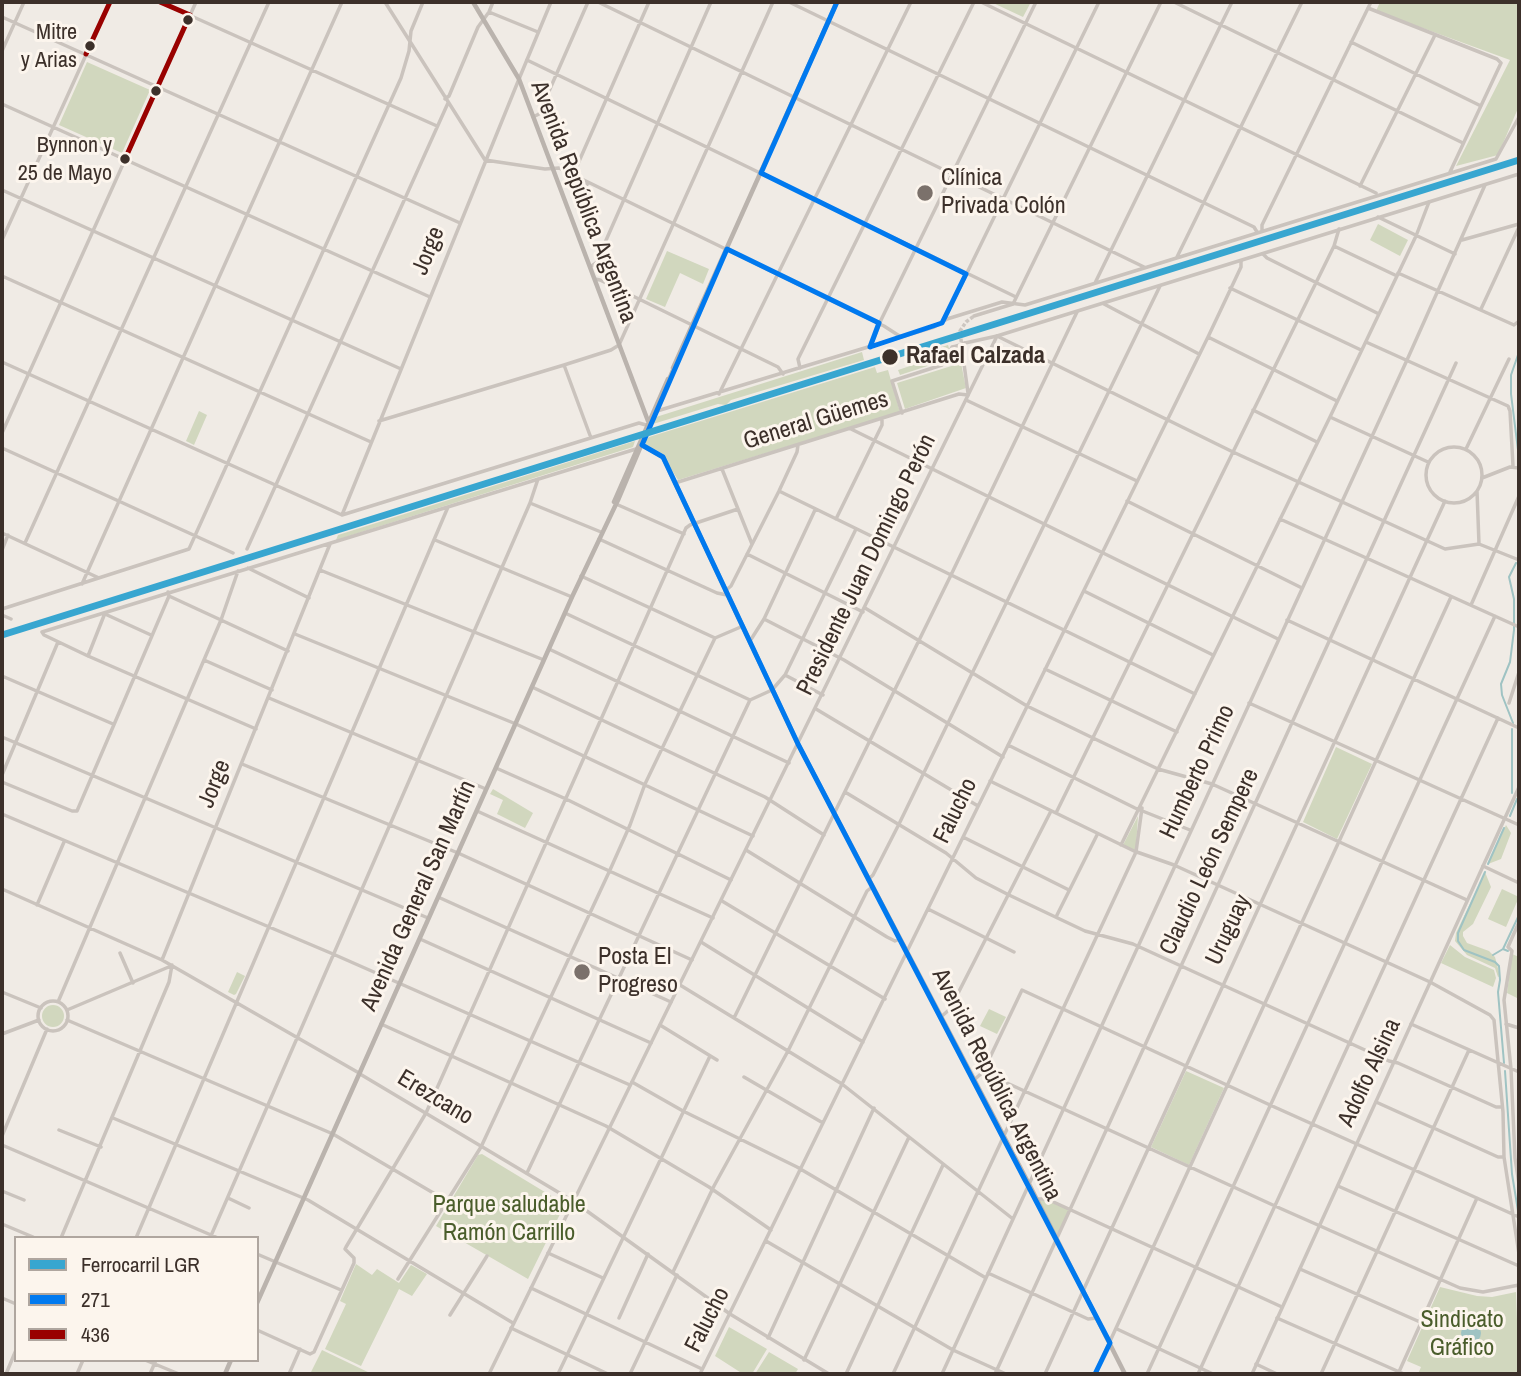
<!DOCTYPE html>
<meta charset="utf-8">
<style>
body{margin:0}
#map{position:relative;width:1521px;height:1376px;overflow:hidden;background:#f0ebe5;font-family:"Archivo Narrow",sans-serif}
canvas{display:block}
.frame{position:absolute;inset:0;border:4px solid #3c302a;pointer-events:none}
.legend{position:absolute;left:14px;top:1236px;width:245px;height:126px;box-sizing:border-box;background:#fcf5ed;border:2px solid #afa69f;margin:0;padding:9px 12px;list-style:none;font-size:21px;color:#3c302a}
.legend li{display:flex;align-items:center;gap:14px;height:35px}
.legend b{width:35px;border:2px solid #afa69f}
</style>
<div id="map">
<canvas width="1521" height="1376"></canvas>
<div class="frame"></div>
<ul class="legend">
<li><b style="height:9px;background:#38a6d0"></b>Ferrocarril LGR</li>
<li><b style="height:9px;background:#0079ef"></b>271</li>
<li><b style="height:9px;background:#990100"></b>436</li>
</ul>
</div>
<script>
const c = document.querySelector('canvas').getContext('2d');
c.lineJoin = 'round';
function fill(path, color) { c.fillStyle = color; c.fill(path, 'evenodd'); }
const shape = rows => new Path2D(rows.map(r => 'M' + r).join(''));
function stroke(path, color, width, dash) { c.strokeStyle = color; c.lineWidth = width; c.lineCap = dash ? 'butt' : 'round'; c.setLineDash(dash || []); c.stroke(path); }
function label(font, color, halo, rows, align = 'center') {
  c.font = font + ' "Archivo Narrow",sans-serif'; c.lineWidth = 6; c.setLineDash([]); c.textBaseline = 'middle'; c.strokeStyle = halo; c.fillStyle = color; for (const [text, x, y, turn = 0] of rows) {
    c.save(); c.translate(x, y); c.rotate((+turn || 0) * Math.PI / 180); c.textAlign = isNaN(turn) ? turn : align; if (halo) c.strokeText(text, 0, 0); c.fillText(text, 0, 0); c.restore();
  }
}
fill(shape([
 [991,2,1031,2,1023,17],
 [1380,2,1519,2,1519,106,1498,155,1456,166,1510,60,1376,11],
 [87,62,150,90,122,153,59,125],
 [1378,224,1408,240,1400,256,1370,240],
 [667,251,709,269,703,284,680,273,665,307,646,299],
 [948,345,952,358,900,375,898,370,925,361,923,353],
 [862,352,864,360,731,400,726,405,718,404,653,424,656,417],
 [961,363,966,388,905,409,897,383],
 [875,367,877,373,888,370,900,412,678,480,661,453,646,445,645,441,649,437],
 [199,411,207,415,194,445,186,441],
 [635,441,633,447,336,540,338,535],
 [1336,747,1372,764,1337,839,1303,822],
 [493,789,533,813,525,828,497,814,503,800,490,794],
 [1138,816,1136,848,1134,850,1123,845],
 [1506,825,1511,833,1501,859,1488,864],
 [1485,872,1491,887,1473,924,1463,932,1463,936,1467,943,1489,951,1495,957,1500,976,1498,977,1495,968,1467,955,1455,941,1456,933],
 [1502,889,1519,897,1506,927,1488,919],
 [1450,945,1465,957,1494,970,1496,978,1493,987,1441,963],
 [1512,954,1519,957,1519,999,1507,993],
 [237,972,245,976,236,994,234,995,228,992],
 '42 1016a11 11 0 1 1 22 0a11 11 0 1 1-22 0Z',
 [989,1009,1006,1017,997,1034,980,1026],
 [1186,1071,1224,1088,1189,1165,1151,1147],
 [482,1154,563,1203,564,1206,528,1279,436,1226,478,1155],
 [1041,1198,1070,1210,1056,1239,1036,1199],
 [356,1264,372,1275,377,1269,399,1283,411,1265,427,1274,412,1296,399,1289,361,1366,325,1349,346,1304,340,1301],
 [1440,1287,1477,1296,1492,1297,1516,1292,1519,1374,1418,1374,1421,1367,1407,1361],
 [729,1327,767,1349,752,1374,743,1374,715,1356],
 [322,1350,345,1361,372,1374,310,1374],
 [769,1352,798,1369,795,1374,755,1374]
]), '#d1d7be');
fill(shape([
 '1461 1333a10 10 0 1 1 20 0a10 10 0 1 1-20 0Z'
]), '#9fc3c3');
stroke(shape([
 [1518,137,1519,140],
 [1519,352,1511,375,1511,394,1519,458],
 [1513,723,1502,695,1501,684,1510,662,1514,630,1514,599,1509,577,1516,563],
 [1512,793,1512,729],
 [1510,816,1517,799],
 [1488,864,1504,828],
 [1485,872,1458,933,1458,941,1464,950,1495,962,1499,966,1500,980,1498,992,1504,1063],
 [1503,949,1519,915],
 [1493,955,1503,949,1508,951],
 [1505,1071,1512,1174,1519,1217]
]), '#9fc3c3', 2);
stroke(shape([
 [964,364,960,331,966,322,974,316]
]), '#ccc6c0', 3.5, [3.5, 2]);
stroke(shape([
 [160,2,437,126],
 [385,2,485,160],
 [598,2,1144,267],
 [789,2,1254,227,1257,232],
 [981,2,1376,193],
 [1174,2,1463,143],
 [1368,8,1497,59,1501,63,1450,172],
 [489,12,538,32],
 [2,17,460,223],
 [1351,42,1481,106],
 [2,51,24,2],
 [527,60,1016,297],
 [445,99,449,96,478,27,489,12,493,2],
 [2,104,430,297],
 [533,117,539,114,588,2],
 [485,160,545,169,559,168,884,326,901,337],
 [573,175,649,2],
 [1360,186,1435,35],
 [2,190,401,369],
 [577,208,588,182],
 [1378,217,1455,254],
 [1262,230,1262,225,1371,2],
 [2,240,110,2],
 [1462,240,1519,224],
 [1334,246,1397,276],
 [1263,254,1267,258,1379,314],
 [1177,257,1302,2],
 [590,267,596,263,711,2],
 [1398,273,1514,325,1519,321],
 [2,276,371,442],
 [595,279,600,280,778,367,783,374],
 [1095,283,1232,2],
 [1230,288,1361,350],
 [1104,304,1199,354],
 [1481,309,1519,227],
 [945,318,1099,2],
 [1208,337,1337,401],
 [1366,342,1508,406,1510,411,1513,466],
 [965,343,997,336,1233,452,1445,549,1479,544,1519,560],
 [870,347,881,320,1036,2],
 [2,362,342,515],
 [564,365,591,438],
 [800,368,798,359,974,2],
 [719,394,911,2],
 [966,400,1137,481],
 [1253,410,1317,442],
 [657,411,934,327,947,319,1002,302,1025,305,1496,159,1519,117],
 [902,413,892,381,942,365,952,347,957,346],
 [1330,417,1428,462],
 [379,421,564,365,611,350,619,345,773,2],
 [851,429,1278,639],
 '1426 475a28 28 0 1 1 56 0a28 28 0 1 1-56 0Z',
 [2,448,233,553],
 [1466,449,1509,359],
 [722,469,752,544],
 [1482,478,1510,467,1519,468],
 [675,483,959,394,968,395],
 [779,491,1195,694],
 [1477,491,1479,544],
 [1127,501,1302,588],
 [530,503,601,532],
 [616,504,684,534],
 [342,515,519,79],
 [342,515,639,423,646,425],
 [836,519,882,425,882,420],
 [1280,519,1519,627],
 [2,533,99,578],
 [599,539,717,593,727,595],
 [435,540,572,597],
 [25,543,269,2],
 [247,549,448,103],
 [2,550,8,535],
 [747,554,863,612],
 [248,568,309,598],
 [320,570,544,660],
 [581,576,715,638,743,626],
 [82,584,342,2],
 [725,591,731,586,779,491,797,452,798,445],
 [1084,591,1213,655],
 [169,596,288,651],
 [1471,605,1519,496],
 [865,608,1027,706,1093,738,1158,769,1212,784,1467,900],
 [2,609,189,549,401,78,409,51,411,31,423,2],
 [565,613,750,700],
 [105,614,151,635],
 [2,615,11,619],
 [764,619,844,660,1003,757],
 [1287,620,1519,728],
 [42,632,636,449],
 [42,632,44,635,88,656,256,729],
 [295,634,516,724,753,836],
 [750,641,764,619,815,510],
 [549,649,789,763],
 [88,656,105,613],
 [204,660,272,690],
 [1045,669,1177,732],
 [785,675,823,695],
 [2,676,113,724],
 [532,687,765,797,824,835],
 [269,698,486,789],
 [1249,703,1519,825],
 [1509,703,1519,672],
 [816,709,978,806],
 [2,737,428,918],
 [1008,745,1135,808,1190,830],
 [242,764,458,853,692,960],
 [496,768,566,799,731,880],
 [2,775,58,642],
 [990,781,1134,851,1174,865,1430,982,1490,1015,1494,1020,1503,1112,1504,1157,1519,1254],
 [2,782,72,811,77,811,169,596,168,592],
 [845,792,946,853,976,878,1009,895,1085,931,1133,944,1389,1061,1398,1063,1496,1107,1502,1107],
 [477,811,713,918],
 [1056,813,1334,246,1339,229],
 [2,814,333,954,630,1085],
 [963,837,1069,890],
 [1121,845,1330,417,1416,236,1429,202],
 [746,850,887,937,895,941,900,939],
 [1483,866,1519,883],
 [868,880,873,875,899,824,1160,286],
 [2,889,162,960,359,1073],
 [438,897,671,1002],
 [722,901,885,999],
 [37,905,64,842],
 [928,909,1014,952],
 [1056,917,1097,835],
 [1519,922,1508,947,1512,951,1504,1000,1511,1069,1515,1158,1519,1184],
 [420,939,651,1043],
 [701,942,863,1042],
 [120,953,133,983],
 [162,960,330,544],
 [680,985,842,1084,1013,1219],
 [2,992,41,1008],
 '38 1016a15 15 0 1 1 30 0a15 15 0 1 1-30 0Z',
 [58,1002,221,620,238,571],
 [67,1010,171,966],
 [942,1016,950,1009,1051,811],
 [734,1018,951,575,1077,312],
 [67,1020,333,1134,447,1201],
 [381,1024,606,1126,709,1187,771,1230],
 [1411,1024,1519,1072],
 [1506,1024,1519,1028],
 [660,1025,717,1060],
 [2,1034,39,1020],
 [983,1072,1275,1206,1460,1288,1483,1292,1519,1285],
 [744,1077,823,1123],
 [974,1080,983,1072,1022,990,1270,1105,1519,1217],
 [632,1082,683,1111,797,1167,986,1278],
 [1376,1102,1498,1157,1504,1157],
 [113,1118,308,1200,513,1323],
 [59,1130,101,1147],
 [2,1136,47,1029],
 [2,1145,218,1238],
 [527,1173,750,700,772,690,785,675,856,529],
 [1338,1186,1519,1266],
 [2,1191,24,1200],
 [228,1198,249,1208],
 [1036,1199,1047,1199,1282,1307],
 [2,1224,33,1237],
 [61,1238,169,982,172,965],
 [136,1238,448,507],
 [210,1238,530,503,538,479],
 [766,1241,953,1350,1006,1374],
 [548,1253,603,1278],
 [257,1254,341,1290],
 [1300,1269,1420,1322],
 [673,1272,714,1186,788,1051,867,891,872,887],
 [988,1273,1088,1319,1097,1318],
 [398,1279,481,1147,610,870,630,825,645,784,715,638],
 [531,1288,702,1369],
 [2,1298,16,1304],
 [450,1315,487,1256],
 [619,1318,648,1254],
 [1277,1318,1404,1374],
 [511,1328,608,1374],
 [1117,1329,1213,1374],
 [257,1330,310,1354,314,1352,354,1263,354,1258,345,1249,346,1247,426,1113,686,528,690,525,738,509],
 [768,1338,874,1108],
 [145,1360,179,1374],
 [804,1360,909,1137],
 [1256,1364,1277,1374],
 [6,1374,16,1350],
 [77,1374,83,1360],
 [150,1374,156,1360],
 [289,1374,300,1349],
 [558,1374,710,1056],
 [630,1374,677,1275],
 [700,1374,1208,337,1241,267,1241,261],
 [846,1374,943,1165],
 [893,1374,1136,852,1142,808],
 [942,1374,1407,360,1485,185],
 [995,1374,1456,363],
 [1045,1374,1445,501],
 [1095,1374,1451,597],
 [1147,1374,1495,616],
 [1198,1374,1498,718],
 [1321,1374,1469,1050],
 [1398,1374,1477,1198]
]), '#cac3bd', 3.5);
stroke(shape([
 [519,79,551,2],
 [974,316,1013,304,1161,2],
 [964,364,968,393],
 [2,433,196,2],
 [360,1074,573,1201,730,1314,829,1374],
 [489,1374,997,336,1519,174],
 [1252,1374,1519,787]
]), '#cac3bd', 3.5);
stroke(shape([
 [473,2,519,79,648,421],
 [673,368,837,2],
 [642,445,663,457,798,744,1029,1184,1125,1374],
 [614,502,668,379],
 [257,1303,572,597,618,500,674,368],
 [225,1374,231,1360]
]), '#bab3ad', 4.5);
stroke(shape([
 [957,346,965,343]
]), '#cac3bd', 3.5);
stroke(shape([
 [837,2,761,173,966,274,942,323,870,347],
 [870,347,879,323,727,249,642,445,663,457,798,744,1110,1343,1095,1374]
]), '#0079ef', 5);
stroke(shape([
 [86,54,110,2],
 [125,159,190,15,160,2]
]), '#990100', 5);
stroke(shape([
 [2,635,1519,160]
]), '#38a6d0', 7);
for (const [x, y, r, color] of [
 [188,20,6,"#3c302a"],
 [90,46,6,"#3c302a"],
 [156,91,6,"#3c302a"],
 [125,159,6,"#3c302a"],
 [925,193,9,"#7b716b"],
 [890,357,9,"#3c302a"],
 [582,972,9,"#7b716b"]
]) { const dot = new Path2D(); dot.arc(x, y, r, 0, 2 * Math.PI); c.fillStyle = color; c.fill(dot); stroke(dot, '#fcf5ed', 2.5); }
label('22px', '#3c302a', '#fcf5ed', [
 ["Mitre",77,33],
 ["y Arias",77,61],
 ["Bynnon y",112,146],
 ["25 de Mayo",112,174]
], 'right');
label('24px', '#3c302a', '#fcf5ed', [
 ["Clínica",941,179],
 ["Privada Colón",941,207],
 ["Posta El",598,958],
 ["Progreso",598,986]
], 'left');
label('24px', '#3c302a', '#fcf5ed', [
 ["Avenida República Argentina",583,202,69],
 ["Jorge",429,251,-68],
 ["General Güemes",816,421,-17],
 ["Presidente Juan Domingo Perón",867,565,-64],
 ["Humberto Primo",1198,772,-65],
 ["Jorge",215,784,-68],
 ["Falucho",956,811,-64],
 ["Claudio León Sempere",1210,862,-65],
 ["Avenida General San Martín",419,896,-66],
 ["Uruguay",1229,930,-65],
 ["Adolfo Alsina",1370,1073,-65],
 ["Avenida República Argentina",996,1085,63],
 ["Erezcano",435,1098,31],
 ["Falucho",708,1320,-63]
]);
label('bold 24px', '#3c302a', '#fcf5ed', [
 ["Rafael Calzada",906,357]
], 'left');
label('24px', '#4a5d2b', '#fcf5ed', [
 ["Parque saludable",509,1206],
 ["Ramón Carrillo",509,1234],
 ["Sindicato",1462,1321],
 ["Gráfico",1462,1349]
]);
</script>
